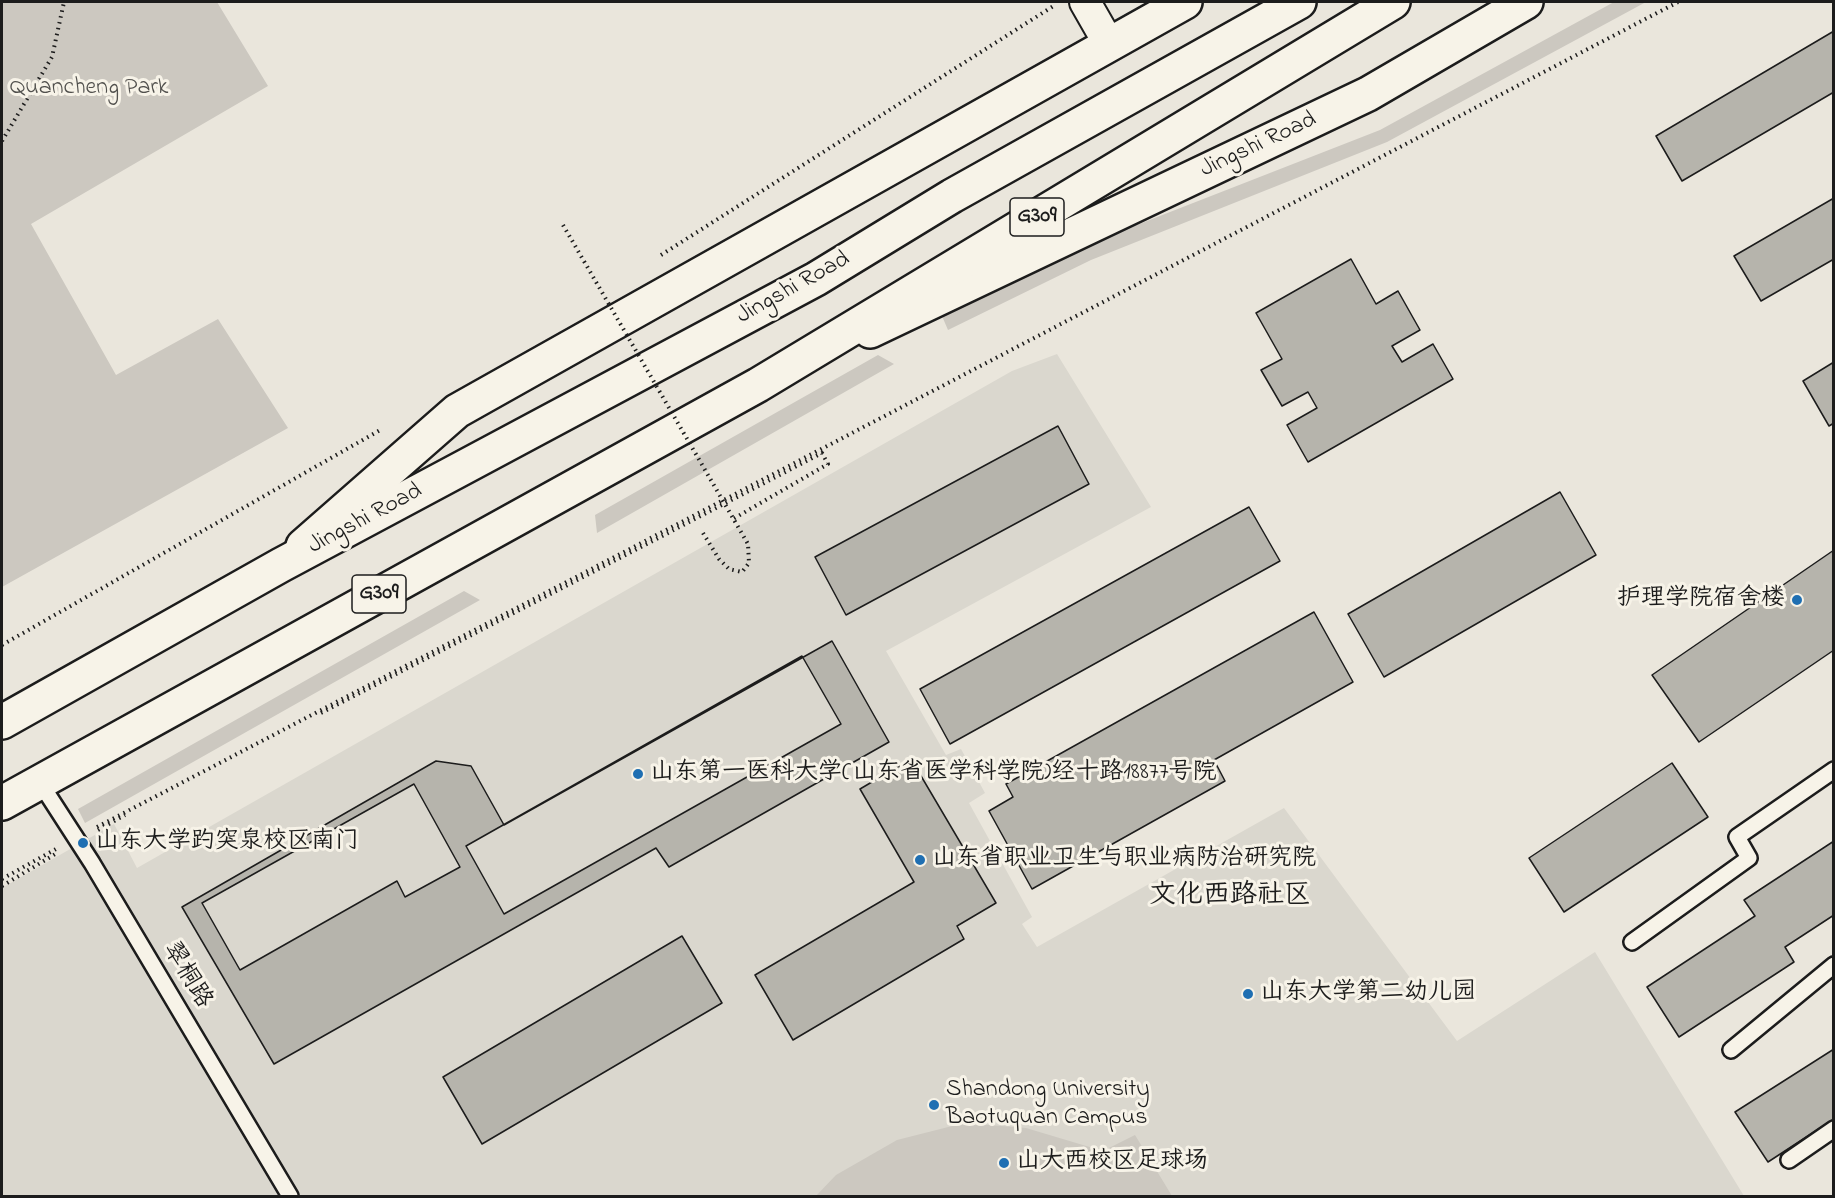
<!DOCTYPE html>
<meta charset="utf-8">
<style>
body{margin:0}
#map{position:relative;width:1835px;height:1198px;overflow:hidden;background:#eae6dc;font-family:"Indie Flower",sans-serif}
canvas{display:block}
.frame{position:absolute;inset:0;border:3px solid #1c1c1c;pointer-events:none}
</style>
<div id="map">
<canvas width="1835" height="1198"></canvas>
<div class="frame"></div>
</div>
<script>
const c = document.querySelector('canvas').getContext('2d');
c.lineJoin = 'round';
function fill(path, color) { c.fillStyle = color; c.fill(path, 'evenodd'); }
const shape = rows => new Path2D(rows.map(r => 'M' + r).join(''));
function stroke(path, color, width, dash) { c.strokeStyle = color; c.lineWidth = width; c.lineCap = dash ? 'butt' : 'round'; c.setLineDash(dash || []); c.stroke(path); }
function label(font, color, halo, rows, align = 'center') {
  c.font = font + ' "Indie Flower","LXGW WenKai TC",sans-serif'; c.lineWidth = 6; c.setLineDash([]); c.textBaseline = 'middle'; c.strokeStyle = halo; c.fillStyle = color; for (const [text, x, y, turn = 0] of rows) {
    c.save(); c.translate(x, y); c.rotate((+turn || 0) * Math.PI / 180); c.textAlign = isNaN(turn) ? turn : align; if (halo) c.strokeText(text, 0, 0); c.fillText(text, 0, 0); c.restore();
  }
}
fill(shape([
 [1057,354,1151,507,886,651,946,755,961,749,985,793,969,803,1032,917,1022,924,1037,947,1284,808,1457,1041,1595,952,1744,1196,2,1196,2,888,114,824,137,868,1012,371]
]), '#dad7ce');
fill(shape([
 [2,2,217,2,268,86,31,224,116,375,218,319,288,428,2,587],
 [1614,2,1646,2,1387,142,1091,260,948,330,942,316,1083,246,1380,130],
 [878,355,894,364,597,533,595,515],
 [464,591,480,600,85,823,78,809],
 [964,1123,1026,1128,1103,1151,1135,1135,1172,1196,816,1196,836,1175,897,1140]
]), '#ccc8c0');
const building = shape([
 [1834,31,1834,92,1682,181,1656,136,1834,31],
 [1834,198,1834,259,1761,301,1734,256,1834,198],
 [1351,259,1376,304,1398,291,1420,330,1392,346,1402,362,1433,344,1453,379,1308,462,1287,425,1317,408,1308,392,1282,406,1261,370,1282,359,1256,313,1351,259],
 [1834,362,1834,423,1829,426,1803,381,1834,362],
 [1058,426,1089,484,846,615,815,557,1058,426],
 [1560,492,1596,555,1384,677,1348,614,1560,492],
 [1249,507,1280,561,950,744,920,689,1249,507],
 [1834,550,1834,650,1699,742,1652,675,1834,550],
 [1314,612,1353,682,1214,760,1225,781,1032,889,989,811,1013,797,1006,784,1314,612],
 [832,641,889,742,669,867,656,848,274,1064,182,907,436,761,471,766,504,825,832,641],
 [802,656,841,724,504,914,466,846,802,656],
 [911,759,996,903,957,926,964,939,793,1040,755,975,914,882,860,789,911,759],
 [1672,763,1708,817,1564,912,1529,858,1672,763],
 [414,784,460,867,405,897,397,881,240,970,202,903,414,784],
 [1834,841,1834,915,1785,947,1794,962,1679,1037,1647,987,1755,916,1744,900,1834,841],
 [682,936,722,1003,482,1144,443,1077,682,936],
 [1834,1049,1834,1119,1768,1162,1735,1112,1834,1049]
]);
fill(building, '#b6b4ac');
stroke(building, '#1c1c1c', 1.5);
const lane = shape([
 [39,781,92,863,290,1196],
 [1632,942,1749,858,1737,837,1834,770],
 [1731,1050,1834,965],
 [1789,1160,1834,1129]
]);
const street = shape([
 [1085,2,1109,44]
]);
const secondary = shape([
 [870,331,1368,94,1526,2],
 [303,546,457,411,1185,2]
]);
const highway = shape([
 [2,722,281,565,816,279,952,196,1299,2],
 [2,803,758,385,1393,2]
]);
stroke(lane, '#1c1c1c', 20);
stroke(street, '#1c1c1c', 34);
stroke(secondary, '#1c1c1c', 38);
stroke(highway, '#1c1c1c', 38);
stroke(shape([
 [2,141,52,57,64,2],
 [661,255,1055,5],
 [703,533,719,559,729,569,742,572,749,563,748,544],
 [2,645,382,429],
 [321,713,822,453,828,464,733,519],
 [97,827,1678,2],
 [98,830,125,815],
 [2,879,56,849],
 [2,886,57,853]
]), '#1c1c1c', 4, [1.5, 4.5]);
stroke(lane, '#f7f3e8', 15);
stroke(street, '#f7f3e8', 30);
stroke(secondary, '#f7f3e8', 33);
stroke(highway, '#f7f3e8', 33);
stroke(shape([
 [563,225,748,544]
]), '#1c1c1c', 4, [1.5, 4.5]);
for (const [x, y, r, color] of [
 [1797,600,6,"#1f6fb2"],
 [638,774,6,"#1f6fb2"],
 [83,843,6,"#1f6fb2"],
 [920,860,6,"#1f6fb2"],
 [1248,994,6,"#1f6fb2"],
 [934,1105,6,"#1f6fb2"],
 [1004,1163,6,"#1f6fb2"]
]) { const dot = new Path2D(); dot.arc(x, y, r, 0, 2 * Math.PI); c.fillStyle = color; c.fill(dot); stroke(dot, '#f7f3e8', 2); }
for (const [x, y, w] of [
 [1037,217,54],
 [379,594,54]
]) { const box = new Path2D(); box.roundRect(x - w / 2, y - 19, w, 38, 4.5); c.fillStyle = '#f7f3e8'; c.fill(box); stroke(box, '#1c1c1c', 1.5); }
label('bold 22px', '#1c1c1c', null, [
 ["G309",1037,217],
 ["G309",379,594]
]);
label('24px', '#51504d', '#f7f3e8', [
 ["Quancheng Park",89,89]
]);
label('24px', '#1c1c1c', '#f7f3e8', [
 ["Jingshi Road",1259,146,-25],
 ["Jingshi Road",794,289,-29],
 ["Jingshi Road",366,520,-28],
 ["翠桐路",186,976,59]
]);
label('24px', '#1c1c1c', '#f7f3e8', [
 ["护理学院宿舍楼",1785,600,"right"],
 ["山东第一医科大学(山东省医学科学院)经十路18877号院",650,774],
 ["山东大学趵突泉校区南门",95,843],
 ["山东省职业卫生与职业病防治研究院",932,860],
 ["山东大学第二幼儿园",1260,994],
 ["Shandong University",946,1091],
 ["Baotuquan Campus",946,1119],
 ["山大西校区足球场",1016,1163]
], 'left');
label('27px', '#1c1c1c', '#f7f3e8', [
 ["文化西路社区",1230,898]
]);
</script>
